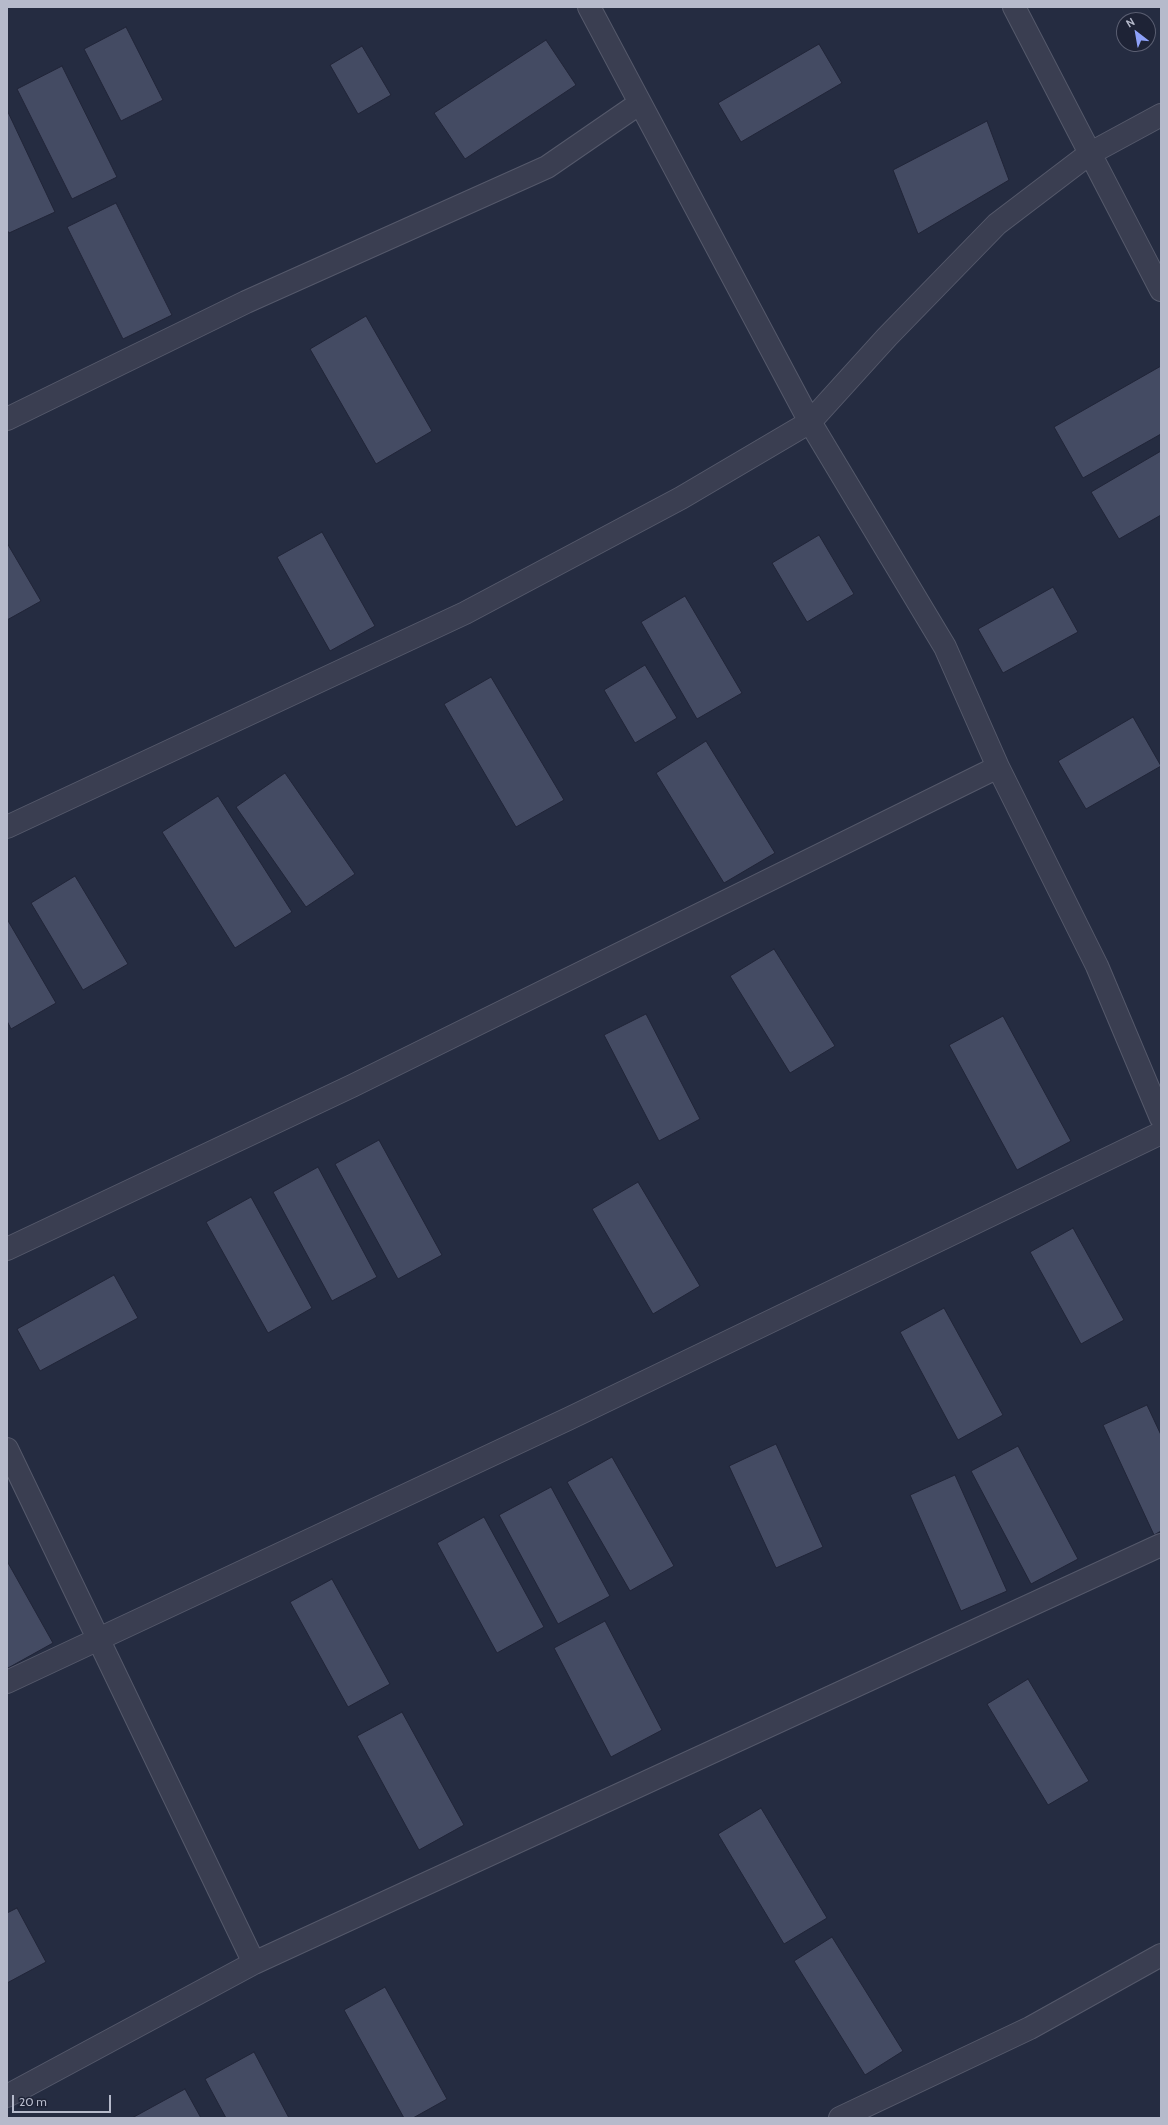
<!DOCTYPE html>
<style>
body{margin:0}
#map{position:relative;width:1168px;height:2125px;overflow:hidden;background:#252c41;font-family:Cabin,sans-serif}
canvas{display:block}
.frame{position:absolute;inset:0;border:8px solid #b6bacb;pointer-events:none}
.north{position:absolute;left:1116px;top:12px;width:40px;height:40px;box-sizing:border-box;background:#1e2336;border:1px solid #5b5f72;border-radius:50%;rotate:329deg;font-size:11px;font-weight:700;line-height:16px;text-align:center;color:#b6bacb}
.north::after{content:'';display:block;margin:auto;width:14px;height:18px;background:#8ea1f9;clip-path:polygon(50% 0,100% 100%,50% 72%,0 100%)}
.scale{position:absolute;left:12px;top:2095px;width:99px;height:18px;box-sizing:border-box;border:2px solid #b6bacb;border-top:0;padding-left:5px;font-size:12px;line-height:14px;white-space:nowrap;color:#b6bacb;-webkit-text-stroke:3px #1e2336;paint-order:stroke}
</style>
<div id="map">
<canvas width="1168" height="2125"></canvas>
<div class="frame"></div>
<div class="north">N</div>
<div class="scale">20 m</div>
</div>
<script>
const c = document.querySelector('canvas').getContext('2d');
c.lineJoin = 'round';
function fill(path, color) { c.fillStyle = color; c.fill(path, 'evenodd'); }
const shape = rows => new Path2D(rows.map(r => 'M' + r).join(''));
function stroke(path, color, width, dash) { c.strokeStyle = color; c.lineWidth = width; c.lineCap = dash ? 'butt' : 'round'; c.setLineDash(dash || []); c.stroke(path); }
const building = shape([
 [126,27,163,100,121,121,84,49,126,27],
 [546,40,576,85,465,159,434,113,546,40],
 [819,44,842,83,741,142,718,103,819,44],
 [362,46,391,95,358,114,330,65,362,46],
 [62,66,117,177,72,199,17,89,62,66],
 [7,110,55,212,9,233,7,230,7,110],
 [987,121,1009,180,918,234,893,170,987,121],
 [116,203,172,315,123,339,67,227,116,203],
 [366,316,432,431,376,464,310,349,366,316],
 [1161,366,1161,434,1083,478,1054,427,1161,366],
 [1161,451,1161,515,1119,539,1091,492,1161,451],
 [322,532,375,626,330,651,277,557,322,532],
 [819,535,854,594,807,622,772,563,819,535],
 [7,543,41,601,7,620,7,543],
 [1053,587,1078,632,1003,673,978,629,1053,587],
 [685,596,742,693,697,719,641,622,685,596],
 [645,665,677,718,635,743,604,690,645,665],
 [491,677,564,800,516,827,444,704,491,677],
 [1133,717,1161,766,1086,809,1058,761,1133,717],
 [706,741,775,853,724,883,656,773,706,741],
 [285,773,355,874,306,907,236,807,285,773],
 [218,796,292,912,235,948,162,832,218,796],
 [75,876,128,964,83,990,31,903,75,876],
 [7,919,56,1003,11,1029,7,1021,7,919],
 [774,949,835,1046,790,1073,730,976,774,949],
 [646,1014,700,1119,659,1141,604,1035,646,1014],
 [1003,1016,1071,1141,1017,1170,949,1045,1003,1016],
 [379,1140,442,1255,398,1279,335,1164,379,1140],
 [318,1167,377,1277,332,1301,273,1192,318,1167],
 [638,1182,700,1286,653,1314,592,1209,638,1182],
 [251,1197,312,1308,268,1333,206,1222,251,1197],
 [1073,1228,1124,1320,1081,1344,1030,1252,1073,1228],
 [114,1275,138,1318,40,1371,17,1329,114,1275],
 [944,1308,1003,1415,958,1440,900,1332,944,1308],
 [1147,1405,1161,1435,1161,1531,1154,1535,1103,1425,1147,1405],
 [776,1444,823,1547,776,1568,729,1466,776,1444],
 [1018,1446,1078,1559,1031,1584,971,1471,1018,1446],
 [612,1457,674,1566,630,1591,567,1482,612,1457],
 [955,1475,1007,1591,961,1611,910,1495,955,1475],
 [551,1487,610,1596,558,1624,499,1515,551,1487],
 [484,1517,544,1627,497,1653,437,1543,484,1517],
 [7,1561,53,1643,8,1668,7,1667,7,1561],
 [332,1579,390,1684,348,1707,290,1602,332,1579],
 [605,1621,662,1730,611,1757,554,1648,605,1621],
 [1028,1679,1089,1781,1048,1805,987,1704,1028,1679],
 [402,1712,464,1825,419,1850,357,1736,402,1712],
 [761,1808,827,1918,784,1944,718,1834,761,1808],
 [17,1908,46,1962,7,1983,7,1913,17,1908],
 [832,1937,903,2051,865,2075,794,1961,832,1937],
 [385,1987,447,2099,413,2118,404,2118,344,2010,385,1987],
 [254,2052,289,2118,226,2118,205,2079,254,2052],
 [185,2089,201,2118,132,2118,185,2089]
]);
fill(building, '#444b63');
stroke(building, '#212538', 1);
const minor = shape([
 [589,7,810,422,945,647,998,767,1097,966,1161,1118],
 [1014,7,1161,290],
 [7,419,246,302,547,167,640,103],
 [7,827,465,613,681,498,810,422,887,337,997,224,1089,154,1161,115],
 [7,1249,352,1086,998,767],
 [7,1449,254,1963],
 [7,1682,568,1419,1161,1133],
 [7,2096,254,1963,1161,1545],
 [840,2118,1030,2028,1161,1955]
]);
stroke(minor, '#55596b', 24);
stroke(minor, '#3a3e51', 22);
</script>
